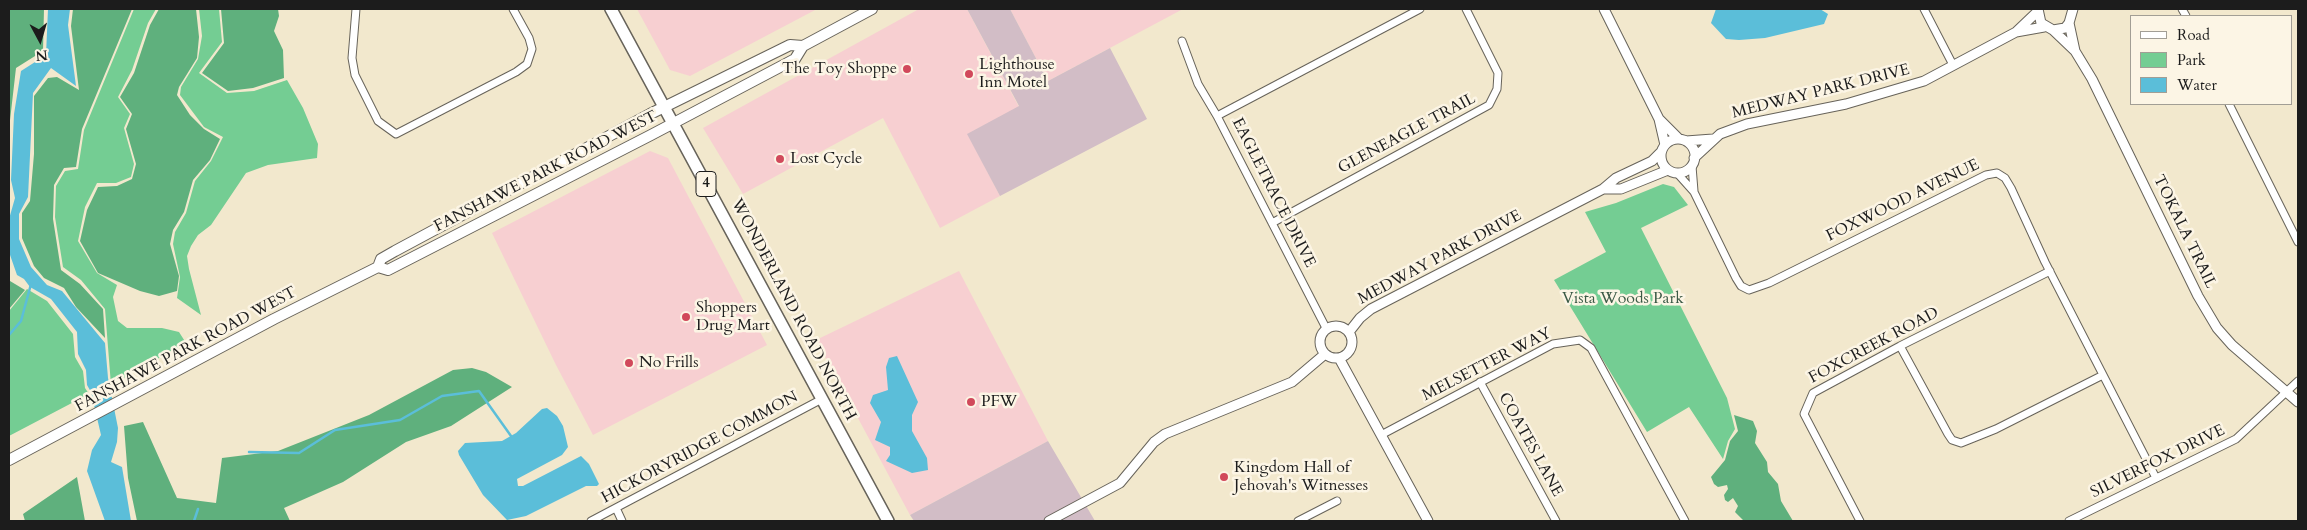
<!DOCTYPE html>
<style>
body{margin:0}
#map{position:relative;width:2307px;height:530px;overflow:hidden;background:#f2e8cd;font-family:Cardo,serif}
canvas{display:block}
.frame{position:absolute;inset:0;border:10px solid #1c1c1c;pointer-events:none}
.legend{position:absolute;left:2130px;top:15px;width:162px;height:90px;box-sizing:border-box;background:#fcf5e5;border:1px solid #a29e95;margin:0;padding:6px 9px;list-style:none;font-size:15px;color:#1c1c1c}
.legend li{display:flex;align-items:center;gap:10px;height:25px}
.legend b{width:25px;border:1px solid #a29e95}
.north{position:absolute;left:15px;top:15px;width:50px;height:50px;-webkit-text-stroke:4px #fcf5e5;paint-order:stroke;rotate:174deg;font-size:14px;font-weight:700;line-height:20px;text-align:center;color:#1c1c1c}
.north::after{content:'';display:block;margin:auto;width:18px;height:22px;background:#1c1c1c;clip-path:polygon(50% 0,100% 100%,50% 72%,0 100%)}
</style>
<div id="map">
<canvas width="2307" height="530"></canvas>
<div class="frame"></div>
<ul class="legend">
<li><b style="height:6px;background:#fff"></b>Road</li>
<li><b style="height:14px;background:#74cd93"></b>Park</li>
<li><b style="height:14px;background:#5bbed9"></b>Water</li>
</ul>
<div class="north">N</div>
</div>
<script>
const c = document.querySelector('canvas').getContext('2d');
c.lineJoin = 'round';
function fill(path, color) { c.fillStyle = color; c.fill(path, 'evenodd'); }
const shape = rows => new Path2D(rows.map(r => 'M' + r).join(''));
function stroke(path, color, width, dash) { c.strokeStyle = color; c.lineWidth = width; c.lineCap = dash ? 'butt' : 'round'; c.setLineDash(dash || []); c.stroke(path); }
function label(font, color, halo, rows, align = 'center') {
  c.font = font + ' Cardo,serif'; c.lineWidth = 5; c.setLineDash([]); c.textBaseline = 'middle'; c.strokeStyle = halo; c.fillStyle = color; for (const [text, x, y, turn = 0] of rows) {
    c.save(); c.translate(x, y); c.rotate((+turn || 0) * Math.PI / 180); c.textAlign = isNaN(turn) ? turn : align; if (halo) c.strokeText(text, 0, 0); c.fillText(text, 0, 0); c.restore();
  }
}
fill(shape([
 [637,9,817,9,690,76,670,70],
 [919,9,967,9,1019,107,968,134,1000,196,940,228,883,118,743,194,703,128],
 [1010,9,1183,9,1048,81],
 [650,151,668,158,767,345,593,435,556,365,492,233],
 [959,271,1048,441,910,515,816,340]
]), '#f7cfd1');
fill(shape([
 [967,9,1010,9,1048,81,1110,48,1147,119,1000,196,967,134,1019,106],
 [1048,441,1095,521,914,521,910,515]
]), '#d2bdc6');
fill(shape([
 [134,9,156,9,148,23,132,70,118,97,130,114,124,128,134,164,131,177,116,183,97,183,85,207,78,241,97,273,117,285,113,297,118,321,127,328,162,328,179,332,186,343,111,385,105,309,81,280,63,267,55,217,56,186,65,171,78,169,84,130],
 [199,9,219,9,222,42,199,73,227,93,254,91,287,80,303,108,318,144,317,158,268,165,246,173,211,225,198,235,191,246,187,256,189,269,201,315,177,298,180,277,173,244,175,232,186,213,195,181,211,161,223,137,204,127,180,95,181,87,198,59,202,36],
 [1663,184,1674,187,1688,205,1641,228,1727,398,1735,429,1728,441,1723,459,1689,407,1647,432,1554,280,1606,252,1585,212,1616,203],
 [27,289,47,301,73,334,75,357,83,371,85,388,89,394,9,436,9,311]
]), '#74cd93');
fill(shape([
 [9,9,44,9,43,51,16,68,9,129],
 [73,9,132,9,82,129,76,167,64,168,54,185,53,219,61,270,80,284,103,309,105,338,76,307,64,288,44,278,34,266,22,238,22,213,30,201,34,154,34,96,48,78,57,77,79,90,71,26],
 [159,9,196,9,199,37,197,58,179,87,177,95,190,115,204,129,220,139,210,160,193,180,184,212,173,230,170,244,179,276,177,291,159,296,140,291,98,273,80,241,87,210,98,187,117,186,132,179,136,164,126,129,132,114,120,97,134,73,150,25],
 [221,9,278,9,279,16,274,31,283,50,284,78,253,88,228,91,202,73,224,43],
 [9,276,10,281,25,290,9,309],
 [472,368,486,372,512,387,451,426,406,442,343,482,284,508,290,521,137,521,128,478,124,426,143,422,177,498,216,503,222,458,278,451,369,415,453,370],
 [1734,415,1753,421,1757,431,1755,443,1767,462,1768,472,1778,484,1781,501,1793,521,1744,521,1735,512,1738,506,1733,498,1728,502,1725,500,1724,495,1728,489,1727,485,1718,487,1714,484,1711,477,1725,460,1730,441,1738,431],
 [77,477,85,521,25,521,23,514]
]), '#5fb07d');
fill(shape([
 [48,9,70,9,68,25,76,86,51,68,33,93,28,197,19,214,19,239,31,267,47,285,62,291,105,343,108,378,118,428,117,442,111,462,122,467,131,521,105,521,87,471,92,450,101,435,91,392,87,385,86,370,78,354,77,332,51,299,30,287,24,279,17,275,9,252,9,219,15,198,11,180,14,114,21,71,46,55],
 [1716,9,1820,9,1828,14,1824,24,1765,38,1739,40,1726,39,1711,23],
 [897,356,918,402,912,415,912,431,927,458,928,470,912,473,886,461,890,455,890,447,875,440,881,422,870,403,873,395,888,390,886,367,889,358],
 [547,408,557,416,563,426,568,447,562,455,517,479,518,486,523,486,581,456,589,464,599,484,597,486,586,486,526,516,507,520,483,495,459,455,458,451,465,443,502,441,516,433,542,409]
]), '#5bbed9');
stroke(shape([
 [9,335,21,321,31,284],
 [249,452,299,453,335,430,400,420,442,396,479,391,511,436],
 [194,521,198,509]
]), '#5bbed9', 2.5);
const minor = shape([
 [356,9,352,58,355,75,378,121,396,134,516,72,527,64,532,49,529,38,513,9],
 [1924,9,1953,65],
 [2182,9,2186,16],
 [1182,41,1198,84,1217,116],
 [2229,104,2298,242],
 [1692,166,1694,191],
 [1677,173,1694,192,1736,278,1741,286,1749,290,1769,283,1986,175,1997,173,2005,178,2011,188,2045,262,2156,478],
 [1272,223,1489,105,1497,89,1498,73,1466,9],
 [1326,328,1217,116,1420,9],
 [1900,346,1948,434,1952,440,1961,443,1996,429,2103,375],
 [1480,382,1556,521],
 [1381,435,1553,344,1580,340,1591,348,1685,521],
 [616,508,622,521],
 [591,521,822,399],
 [1298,521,1337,501],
 [1860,521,1804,414,1813,393,1900,346,2050,271],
 [2069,521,2236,439,2298,381]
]);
const tertiary = shape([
 [1604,9,1659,119,1665,145],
 [2038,9,2041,23,2053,30,2065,28,2069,23,2073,9],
 [2069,23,2075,51],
 [2053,30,2075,51,2092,79,2198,296,2217,328,2232,345,2298,402],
 [2016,32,2044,27],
 [1659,119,1679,139],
 '1661 156a17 17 0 1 1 34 0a17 17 0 1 1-34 0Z',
 [1686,141,1713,139],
 [1694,158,1720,134,1747,124,1846,104,1924,81,2016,32,2037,12],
 [1603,189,1621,189,1668,170],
 '1320 342a16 16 0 1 1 32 0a16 16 0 1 1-32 0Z',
 [1349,332,1360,318,1371,309,1603,189,1616,178,1652,161,1661,152],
 [1339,358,1428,521],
 [1049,521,1120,483,1154,442,1165,434,1292,382,1325,354]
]);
const secondary = shape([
 [378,267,388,270,651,135,795,59,803,46,872,9],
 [9,460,274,319,378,267,381,259,395,251,650,114,790,45,803,46]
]);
const primary = shape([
 [611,9,888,521]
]);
stroke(minor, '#67635a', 9);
stroke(tertiary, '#67635a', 11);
stroke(secondary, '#67635a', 12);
stroke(primary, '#67635a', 14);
stroke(minor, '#fff', 7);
stroke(tertiary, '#fff', 9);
stroke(secondary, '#fff', 10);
stroke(primary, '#fff', 11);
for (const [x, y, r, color] of [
 [907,69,5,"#d1495b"],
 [969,74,5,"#d1495b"],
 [780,159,5,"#d1495b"],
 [686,317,5,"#d1495b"],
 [629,363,5,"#d1495b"],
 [971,402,5,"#d1495b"],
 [1224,477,5,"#d1495b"]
]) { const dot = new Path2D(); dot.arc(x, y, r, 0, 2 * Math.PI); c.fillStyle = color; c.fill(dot); stroke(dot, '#fcf5e5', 2); }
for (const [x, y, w] of [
 [706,184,20]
]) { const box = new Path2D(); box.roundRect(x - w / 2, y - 12.5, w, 25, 4); c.fillStyle = '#fcf5e5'; c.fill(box); stroke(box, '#1c1c1c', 1); }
label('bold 15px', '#1c1c1c', null, [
 ["4",706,184]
]);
label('16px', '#1c1c1c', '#fcf5e5', [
 ["Lighthouse",979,65],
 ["Inn Motel",979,83],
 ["The Toy Shoppe",897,69,"right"],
 ["Lost Cycle",790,159],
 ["Shoppers",696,308],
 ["Drug Mart",696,326],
 ["No Frills",639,363],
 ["PFW",981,402],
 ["Kingdom Hall of",1234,468],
 ["Jehovah's Witnesses",1234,486]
], 'left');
label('16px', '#1c1c1c', '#fcf5e5', [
 ["MEDWAY PARK DRIVE",1821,92,-14],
 ["GLENEAGLE TRAIL",1407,134,-28],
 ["FANSHAWE PARK ROAD WEST",546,172,-27],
 ["EAGLETRACE DRIVE",1273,193,63],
 ["FOXWOOD AVENUE",1903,201,-26],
 ["TOKALA TRAIL",2184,232,64],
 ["MEDWAY PARK DRIVE",1440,258,-28],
 ["WONDERLAND ROAD NORTH",793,310,62],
 ["FOXCREEK ROAD",1874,346,-28],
 ["FANSHAWE PARK ROAD WEST",186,350,-28],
 ["MELSETTER WAY",1487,365,-27],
 ["COATES LANE",1530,445,61],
 ["HICKORYRIDGE COMMON",700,448,-28],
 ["SILVERFOX DRIVE",2158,462,-26]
]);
label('16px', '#3b5a46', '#fcf5e5', [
 ["Vista Woods Park",1623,299]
]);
</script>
